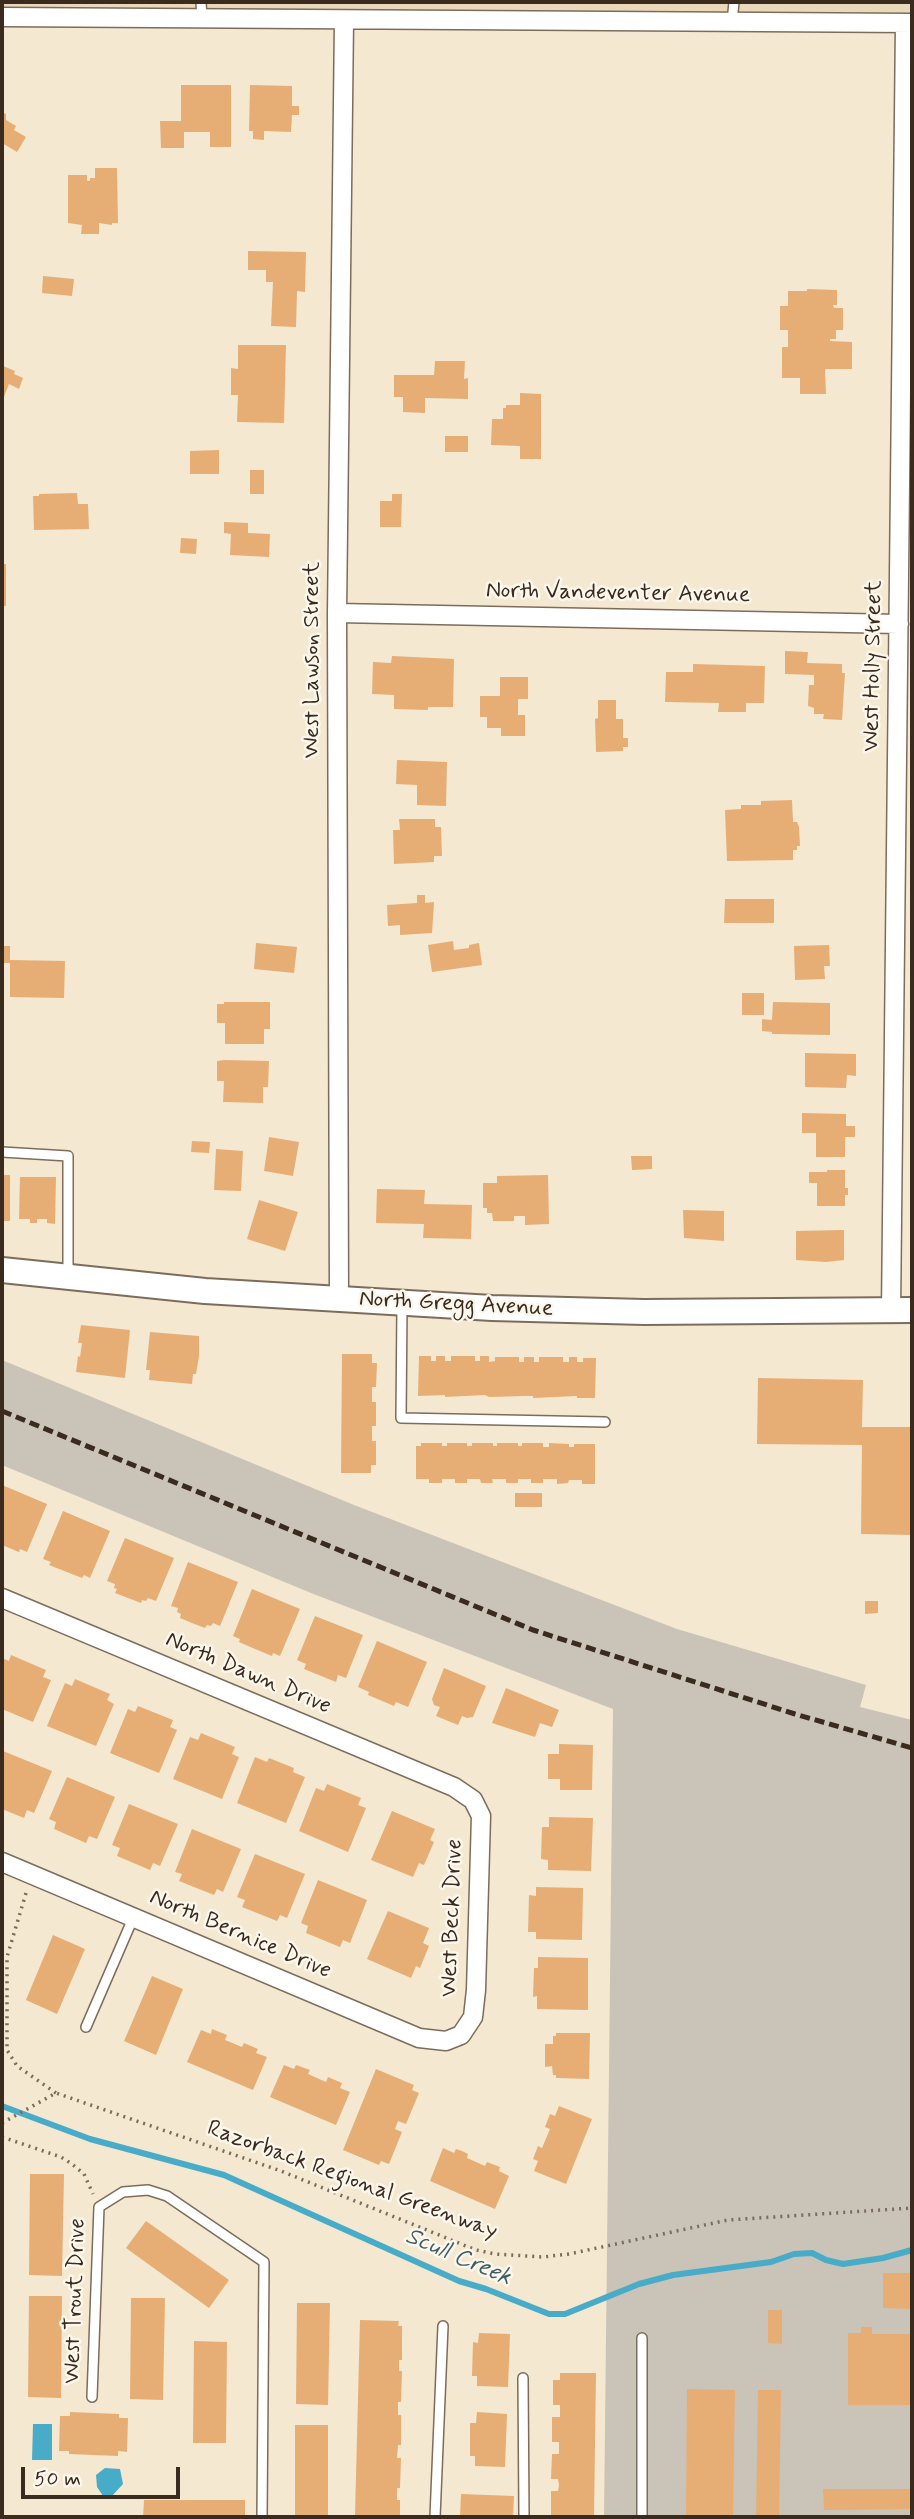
<!DOCTYPE html>
<style>
body{margin:0}
#map{position:relative;width:914px;height:2519px;overflow:hidden;background:#f4e8d0;font-family:Mynerve,sans-serif}
canvas{display:block}
.frame{position:absolute;inset:0;border:4px solid #3b2a1e;pointer-events:none}
.scale{position:absolute;left:21px;top:2467px;width:159px;height:32px;box-sizing:border-box;border:4px solid #3b2a1e;border-top:0;padding-left:9px;font-size:21px;line-height:24px;white-space:nowrap;color:#3b2a1e;-webkit-text-stroke:5px #fbf7ec;paint-order:stroke}
</style>
<div id="map">
<canvas width="914" height="2519"></canvas>
<div class="frame"></div>
<div class="scale">50 m</div>
</div>
<script>
const c = document.querySelector('canvas').getContext('2d');
c.lineJoin = 'round';
function fill(path, color) { c.fillStyle = color; c.fill(path, 'evenodd'); }
const shape = rows => new Path2D(rows.map(r => 'M' + r).join(''));
function stroke(path, color, width, dash) { c.strokeStyle = color; c.lineWidth = width; c.lineCap = dash ? 'butt' : 'round'; c.setLineDash(dash || []); c.stroke(path); }
function label(font, color, halo, rows, align = 'center') {
  c.font = font + ' Mynerve,sans-serif'; c.lineWidth = 5; c.setLineDash([]); c.textBaseline = 'middle'; c.strokeStyle = halo; c.fillStyle = color; for (const [text, x, y, turn = 0] of rows) {
    c.save(); c.translate(x, y); c.rotate((+turn || 0) * Math.PI / 180); c.textAlign = isNaN(turn) ? turn : align; if (halo) c.strokeText(text, 0, 0); c.fillText(text, 0, 0); c.restore();
  }
}
fill(shape([
 [2,2,912,2,912,23,2,17]
]), '#e9d9ba');
fill(shape([
 [2,1360,354,1505,677,1629,866,1685,860,1707,912,1720,912,2517,604,2517,613,1709,311,1593,2,1465]
]), '#c9c3b8');
fill(shape([
 [33,2424,52,2424,52,2460,32,2460],
 [105,2468,120,2469,123,2484,112,2496,103,2496,97,2487,96,2475]
]), '#48acc8');
stroke(shape([
 [2,2106,90,2139,224,2175,459,2281,486,2289,549,2314,565,2314,639,2284,673,2275,771,2262,794,2254,812,2253,826,2260,843,2264,883,2258,912,2250]
]), '#48acc8', 6);
fill(shape([
 [181,85,231,85,231,147,210,147,210,132,184,132,184,148,161,148,160,121,181,121],
 [250,85,292,86,292,106,299,106,299,115,292,115,291,132,264,131,264,140,253,139,253,131,249,131],
 [2,112,6,114,6,120,16,126,14,130,26,137,17,152,2,143],
 [95,168,117,168,118,223,112,223,112,225,99,223,99,234,81,234,82,225,68,223,68,175,87,175,87,181,90,181,90,178,95,178],
 [248,251,306,252,305,292,297,291,296,327,271,326,273,282,266,282,266,270,248,270],
 [43,276,74,279,72,296,42,293],
 [807,289,837,290,837,305,833,305,834,308,843,308,843,330,836,330,836,339,830,339,830,341,852,342,852,369,825,369,826,394,800,394,800,378,782,378,782,347,788,347,788,330,780,330,780,306,788,306,788,291,807,291],
 [238,345,286,345,284,423,237,422,238,395,231,395,231,368,238,369],
 [435,361,465,361,464,379,468,378,468,399,425,398,425,413,403,412,403,397,394,397,394,375,434,375],
 [3,366,15,371,14,374,23,378,19,389,9,384,2,402],
 [520,393,541,394,541,459,520,459,520,446,491,445,492,419,503,419,503,408,506,408,506,405,520,405],
 [445,436,468,436,468,452,445,452],
 [219,450,219,474,190,474,190,451],
 [250,470,264,470,264,494,250,494],
 [77,493,78,504,88,504,89,529,34,530,33,496,39,496,39,494],
 [392,494,402,494,401,527,380,527,380,501,392,501],
 [224,522,248,523,248,533,270,534,269,557,230,555,231,534,224,533],
 [181,538,197,539,196,554,180,553],
 [2,564,6,564,6,606,2,606],
 [785,651,808,652,807,663,842,664,842,673,845,673,842,720,823,719,824,714,814,714,814,708,808,706,809,685,814,685,814,675,785,674],
 [392,656,454,659,453,707,428,707,428,710,394,709,394,695,372,694,373,662,391,663],
 [693,664,765,666,764,703,746,703,746,712,718,712,719,703,665,702,666,672,693,672],
 [500,677,528,677,528,699,518,699,518,715,525,715,525,736,501,736,501,728,487,728,487,717,480,717,480,696,500,696],
 [598,700,616,700,616,719,623,719,623,738,628,738,628,747,623,747,623,751,596,752,595,719,598,718],
 [397,760,447,762,446,806,417,805,417,785,396,784],
 [792,800,793,822,797,822,799,827,800,846,797,846,797,850,793,850,793,860,727,861,725,810,741,809,741,805,761,805,761,801],
 [399,819,435,819,435,827,441,827,442,856,434,856,434,862,394,864,393,830,400,830],
 [417,895,425,895,425,903,434,902,432,933,400,935,400,925,388,926,387,905,417,903],
 [725,899,774,899,774,923,724,923],
 [453,941,454,950,469,948,469,945,479,943,482,965,432,972,428,945],
 [256,943,297,947,294,973,254,969],
 [829,945,830,966,824,966,825,979,795,980,794,946],
 [2,946,10,946,10,960,65,961,64,998,10,997,10,963,2,963],
 [742,993,764,993,764,1015,742,1015],
 [224,1002,270,1002,270,1029,264,1029,264,1044,225,1044,225,1023,217,1023,217,1004,224,1004],
 [773,1002,830,1003,830,1035,772,1034,772,1032,762,1031,762,1019,772,1020],
 [805,1053,856,1054,856,1076,847,1075,846,1088,805,1087],
 [225,1060,269,1061,268,1087,263,1087,263,1103,223,1102,224,1081,217,1081,217,1061],
 [802,1113,846,1114,846,1126,855,1126,855,1137,845,1137,845,1157,816,1157,816,1133,802,1133],
 [269,1137,299,1142,293,1176,264,1171],
 [192,1141,210,1142,209,1153,191,1152],
 [216,1149,243,1151,241,1191,214,1190],
 [631,1156,652,1156,652,1169,632,1170],
 [827,1170,845,1170,845,1188,848,1188,848,1195,845,1195,845,1206,817,1206,817,1183,809,1183,809,1172,827,1172],
 [2,1175,10,1175,10,1221,2,1221],
 [548,1175,549,1224,525,1225,525,1216,514,1216,514,1221,493,1221,492,1213,487,1213,487,1208,483,1208,483,1183,497,1183,497,1176],
 [20,1177,56,1177,55,1224,47,1223,47,1219,37,1219,37,1223,30,1223,30,1219,19,1219],
 [377,1189,425,1190,424,1204,472,1205,471,1239,423,1238,424,1224,376,1223],
 [259,1200,298,1212,285,1251,247,1239],
 [683,1210,724,1211,724,1241,684,1238],
 [844,1230,844,1260,826,1262,796,1260,796,1231],
 [81,1325,130,1330,125,1378,76,1372,78,1356,80,1357,82,1343,78,1343],
 [150,1332,199,1336,199,1356,196,1374,193,1374,192,1384,149,1380,150,1370,146,1370],
 [342,1354,372,1354,372,1363,377,1363,376,1387,372,1387,372,1402,376,1402,376,1426,372,1426,372,1441,376,1441,376,1465,371,1465,371,1473,341,1473],
 [419,1356,431,1356,431,1361,436,1361,436,1356,445,1356,445,1361,451,1361,451,1356,475,1356,475,1361,480,1361,480,1356,489,1356,489,1362,495,1361,495,1357,519,1357,519,1362,524,1362,524,1357,534,1357,534,1362,539,1362,539,1357,563,1357,563,1362,569,1362,569,1357,577,1357,577,1362,583,1362,583,1358,596,1358,595,1398,577,1398,577,1396,533,1398,533,1396,524,1396,489,1397,485,1395,445,1397,445,1395,418,1396],
 [758,1378,863,1380,862,1427,912,1427,912,1535,861,1534,862,1445,757,1444],
 [421,1443,442,1443,442,1446,447,1446,447,1443,467,1443,467,1446,472,1446,472,1443,493,1443,493,1446,497,1446,497,1443,518,1443,518,1446,522,1446,522,1443,543,1443,543,1447,549,1447,549,1443,569,1444,569,1447,574,1447,574,1444,595,1444,595,1484,582,1484,582,1480,569,1480,568,1483,557,1484,557,1479,543,1479,543,1483,531,1483,531,1479,518,1479,518,1483,506,1483,506,1479,492,1479,493,1483,481,1483,480,1479,467,1479,467,1483,455,1483,455,1479,442,1479,442,1483,429,1483,429,1479,416,1479,416,1446,421,1446],
 [2,1485,47,1504,27,1552,20,1549,19,1552,2,1545],
 [515,1493,542,1493,542,1507,515,1507],
 [63,1511,110,1531,90,1578,84,1575,82,1578,49,1565,51,1562,43,1559],
 [125,1538,174,1558,156,1601,148,1598,146,1601,142,1600,141,1603,115,1593,117,1589,114,1588,115,1584,107,1581],
 [188,1562,238,1582,220,1626,213,1623,211,1626,207,1625,205,1628,192,1623,180,1618,181,1614,177,1612,178,1608,171,1606],
 [252,1589,300,1609,280,1656,273,1653,272,1656,255,1649,239,1642,240,1639,233,1636],
 [865,1601,878,1601,878,1613,865,1614],
 [315,1616,363,1635,346,1678,338,1675,336,1682,304,1669,306,1664,297,1660],
 [377,1641,427,1662,408,1707,396,1702,394,1706,368,1695,369,1692,358,1687],
 [11,1655,46,1670,43,1677,51,1680,33,1722,2,1709,2,1658,9,1661],
 [444,1668,486,1686,473,1717,467,1718,462,1716,458,1725,436,1716,440,1707,434,1705,432,1699],
 [75,1679,110,1694,107,1700,114,1704,96,1746,47,1726,65,1683,72,1686],
 [506,1688,559,1710,552,1727,540,1723,535,1737,492,1723],
 [138,1706,173,1720,170,1727,177,1730,159,1773,110,1753,128,1709,135,1712],
 [201,1733,235,1747,232,1754,239,1757,222,1799,173,1779,190,1737,198,1740],
 [559,1744,593,1745,592,1790,560,1790,560,1779,548,1779,548,1754,559,1754],
 [3,1751,52,1771,34,1813,27,1810,24,1818,2,1809],
 [255,1757,267,1762,269,1758,294,1768,293,1772,305,1777,286,1823,237,1803],
 [67,1777,115,1797,97,1839,89,1836,86,1843,54,1829,56,1822,49,1819],
 [327,1784,361,1798,358,1805,366,1808,348,1852,299,1831,316,1788,324,1791],
 [129,1804,178,1824,160,1866,153,1863,150,1870,117,1856,120,1848,112,1845],
 [392,1811,435,1829,430,1840,434,1842,424,1865,419,1863,413,1877,371,1860],
 [549,1817,593,1818,591,1871,548,1870,548,1860,541,1859,542,1827,549,1827],
 [192,1829,241,1849,223,1892,217,1889,214,1895,179,1881,182,1874,175,1872],
 [255,1854,305,1874,287,1918,280,1915,277,1921,242,1907,245,1900,237,1897],
 [318,1880,367,1900,350,1943,343,1940,340,1947,306,1933,308,1926,301,1923],
 [536,1887,583,1888,582,1940,536,1939,536,1932,528,1932,529,1895,536,1896],
 [388,1911,429,1928,423,1943,429,1946,420,1968,416,1966,411,1978,367,1959],
 [53,1935,85,1949,57,2014,26,2000],
 [538,1957,588,1958,588,2010,537,2009,537,1996,533,1997,534,1968,538,1968],
 [152,1976,183,1989,156,2055,124,2041],
 [212,2029,227,2035,225,2040,242,2047,244,2043,258,2049,256,2053,267,2057,253,2090,187,2062,201,2030,211,2034],
 [556,2033,590,2033,589,2079,556,2078,556,2075,553,2075,552,2066,545,2067,545,2044,553,2044,553,2036,556,2036],
 [284,2065,294,2069,296,2065,310,2070,308,2074,326,2082,328,2077,342,2083,340,2088,350,2092,336,2125,270,2097],
 [376,2069,414,2085,412,2090,419,2093,406,2124,398,2121,395,2129,402,2132,389,2164,381,2161,379,2165,343,2150],
 [559,2106,592,2119,566,2184,534,2171,538,2161,533,2159,538,2146,542,2148,550,2129,545,2127,550,2114,555,2116],
 [443,2148,454,2153,456,2149,462,2151,468,2154,467,2158,485,2166,487,2162,500,2167,499,2171,509,2176,495,2209,430,2181],
 [30,2174,64,2174,62,2276,29,2275],
 [146,2221,229,2280,209,2308,126,2248],
 [883,2273,912,2273,912,2309,883,2308],
 [29,2296,62,2296,61,2398,28,2397],
 [131,2298,165,2298,163,2400,130,2399],
 [297,2303,330,2303,328,2405,296,2404],
 [768,2310,782,2310,782,2344,768,2343],
 [360,2320,399,2321,398,2326,402,2326,402,2360,399,2360,399,2371,402,2371,401,2402,398,2402,398,2415,401,2415,401,2445,398,2445,397,2458,401,2458,400,2488,397,2488,397,2500,400,2500,400,2516,355,2515],
 [861,2327,872,2327,872,2334,912,2334,912,2405,848,2405,848,2333,861,2333],
 [479,2333,510,2334,508,2387,477,2386,477,2376,472,2376,473,2342,478,2343],
 [194,2341,227,2342,226,2443,193,2443],
 [560,2373,596,2373,594,2517,551,2516,551,2491,558,2491,559,2485,558,2479,551,2479,552,2454,559,2454,559,2442,552,2442,552,2417,560,2417,560,2405,553,2405,553,2380,560,2380],
 [687,2389,735,2390,733,2517,686,2517],
 [758,2390,781,2390,779,2517,756,2517],
 [70,2412,119,2414,119,2418,128,2418,127,2452,118,2451,118,2456,69,2454,69,2451,59,2451,60,2416,70,2416],
 [477,2412,507,2414,505,2467,475,2466,475,2456,470,2456,470,2423,476,2423],
 [295,2425,328,2425,328,2517,295,2517],
 [823,2489,912,2489,912,2509,824,2510],
 [461,2494,514,2496,513,2517,460,2517],
 [144,2500,245,2500,245,2517,143,2517]
]), '#e6ae75');
const lane = shape([
 [201,2,202,19],
 [732,22,734,2],
 [2,1152,68,1156,68,1275],
 [402,1306,401,1418,605,1422],
 [86,2027,134,1916],
 [523,2378,524,2517],
 [92,2397,99,2207,123,2192,148,2190,167,2196,264,2262,262,2517],
 [435,2517,443,2326],
 [642,2517,642,2338]
]);
const street = shape([
 [2,17,912,23],
 [337,613,899,624],
 [339,1299,337,613,344,20],
 [891,1310,905,23],
 [2,1598,454,1787,473,1800,481,1816,476,1990,473,2017,461,2035,446,2041,419,2038,2,1862]
]);
const secondary = shape([
 [2,1270,205,1291,492,1308,644,1312,912,1310]
]);
stroke(lane, '#7c6c5c', 12);
stroke(street, '#7c6c5c', 21);
stroke(secondary, '#7c6c5c', 28);
stroke(shape([
 [26,1893,7,1957,7,2050,17,2066,56,2093],
 [2,2123,56,2093,281,2171,476,2250,495,2254,543,2257,569,2254,728,2220,912,2208],
 [2,2137,61,2157,72,2164,84,2174,93,2194]
]), '#7c6c5c', 3.5, [2, 5]);
stroke(lane, '#fff', 9);
stroke(street, '#fff', 18);
stroke(secondary, '#fff', 24);
stroke(shape([
 [2,1411,533,1630,795,1714,912,1748]
]), '#3b2a1e', 5, [10, 5]);
label('23px', '#3b2a1e', '#fbf7ec', [
 ["North Vandeventer Avenue",618,594,1],
 ["West Lawson Street",313,660,-90],
 ["West Holly Street",874,666,-89],
 ["North Gregg Avenue",456,1305,3],
 ["North Dawn Drive",248,1674,23],
 ["West Beck Drive",453,1918,-88],
 ["North Bernice Drive",240,1935,23],
 ["Razorback Regional Greenway",352,2181,20],
 ["West Trout Drive",76,2301,-88]
]);
label('italic 24px', '#405e62', '#fbf7ec', [
 ["Scull Creek",458,2258,23]
]);
</script>
